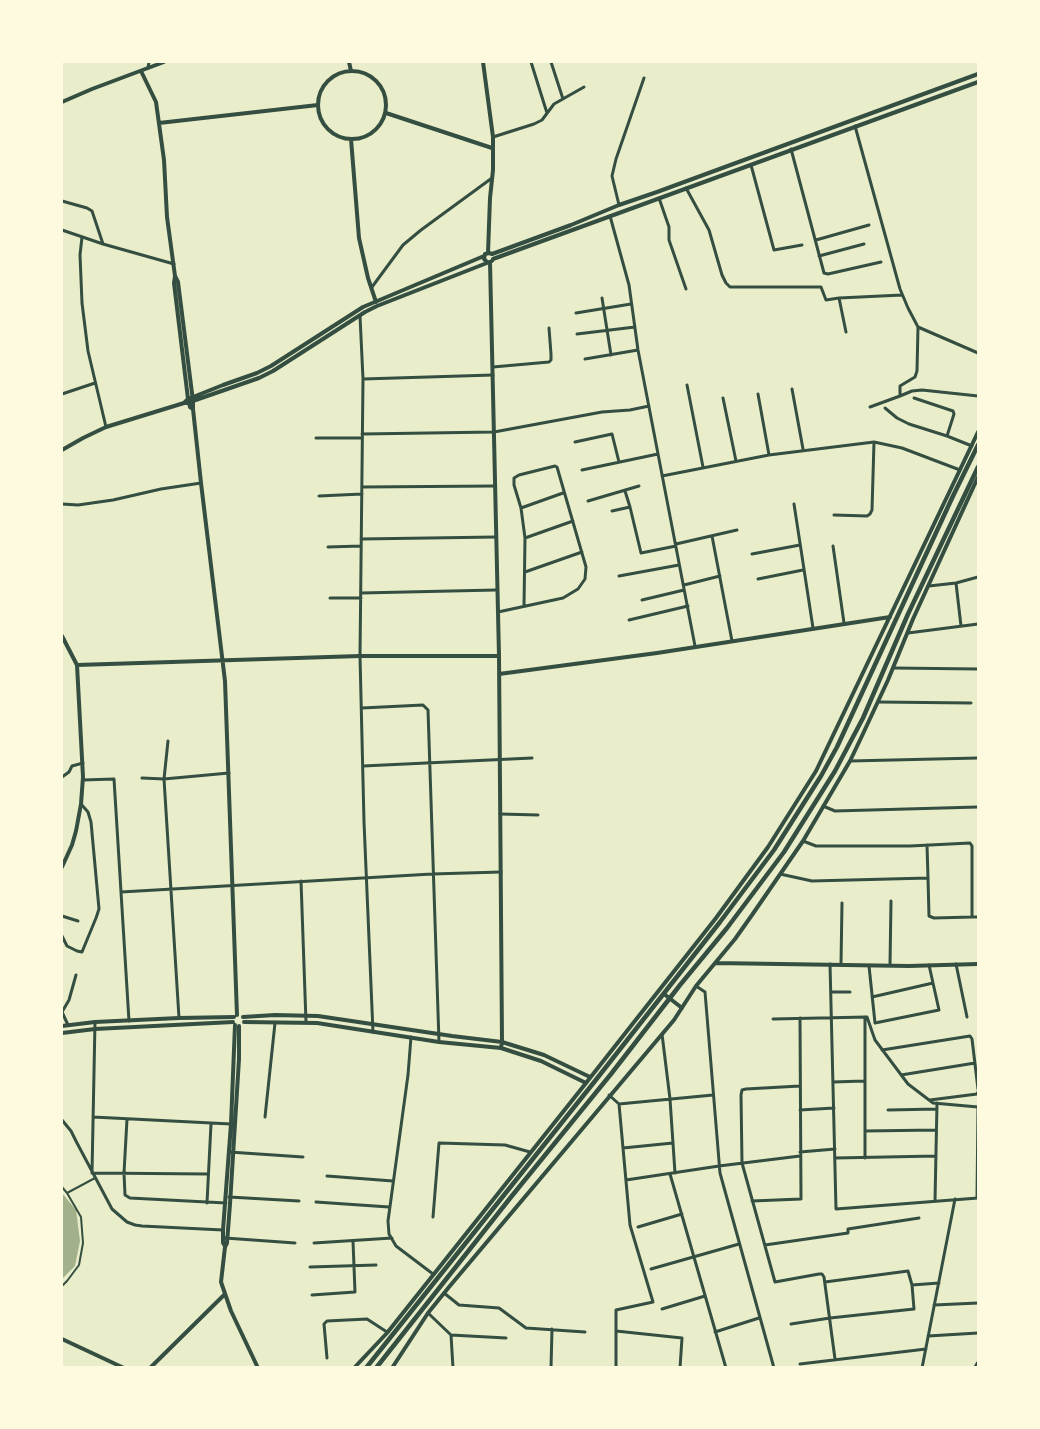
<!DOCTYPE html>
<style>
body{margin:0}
#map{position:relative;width:1040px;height:1429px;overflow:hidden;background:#e9edc9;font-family:"PT Sans",sans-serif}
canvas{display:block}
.frame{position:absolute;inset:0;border:63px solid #fefae0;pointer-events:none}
</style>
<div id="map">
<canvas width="1040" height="1429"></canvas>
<div class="frame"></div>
</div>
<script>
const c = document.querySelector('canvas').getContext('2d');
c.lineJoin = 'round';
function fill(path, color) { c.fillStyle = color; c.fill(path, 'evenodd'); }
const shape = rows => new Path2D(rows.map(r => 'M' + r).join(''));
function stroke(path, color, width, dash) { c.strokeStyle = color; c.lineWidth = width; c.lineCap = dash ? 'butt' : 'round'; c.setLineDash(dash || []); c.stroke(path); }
fill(shape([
 [62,1193,76,1210,80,1241,75,1266,62,1279]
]), '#a3b18a');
stroke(shape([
 [62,1187,67,1193,81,1217,83,1243,79,1265,67,1281,62,1286],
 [67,1193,95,1178]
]), '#344e41', 2);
stroke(shape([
 [531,62,547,113],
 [551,62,563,99],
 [148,68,149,62],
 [855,126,900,289,908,308,918,327,978,353],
 [493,137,534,124,542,120,554,104,584,87],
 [791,149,824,273,828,274,881,262],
 [751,165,774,250,802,245],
 [686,188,709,230,722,275,726,283,730,287,821,287,826,300,839,298,846,332],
 [659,198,669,227,669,240,686,289],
 [62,201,87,208,92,211,103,244],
 [619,205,612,176,616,159,644,78],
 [610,216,629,285,638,350,695,646],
 [62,230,103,244,174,264],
 [82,237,80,255,82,303,88,351,106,427],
 [816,240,869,225],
 [819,256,864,244],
 [372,287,403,245,421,230,492,178],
 [602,298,611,355],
 [839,298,902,295],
 [576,313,631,304],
 [360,316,363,379,360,656,364,822,373,1032],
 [577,334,635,327],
 [585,359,638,350],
 [493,367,549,362,551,360,551,354,549,328],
 [363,379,493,375],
 [687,385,703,467],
 [792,389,803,449],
 [62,394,95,383],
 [758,394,769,455],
 [900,396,912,391,922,390,978,396],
 [723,398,736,461],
 [914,398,953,411,954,414,947,436],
 [870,407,900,396,900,386,915,377,917,371,918,327],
 [885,408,897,418,909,424,947,436,972,446],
 [362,434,494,432,602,412,630,410,649,406],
 [316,438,362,438],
 [575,442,612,434,619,462],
 [582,470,658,454],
 [662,476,769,455,874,442,902,448,960,470],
 [362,487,495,486],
 [625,491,630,507],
 [319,496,362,494],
 [588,501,639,486],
 [62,504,78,505,113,500,161,489,201,483],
 [794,504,813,628],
 [521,508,563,493],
 [612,511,630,507,641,553,676,546],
 [834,515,867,516,870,514,872,510,874,442],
 [712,536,732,641],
 [525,538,573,521],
 [361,539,496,537],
 [676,544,737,530],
 [833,546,844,623],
 [328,547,361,546],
 [752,554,800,545],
 [525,572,582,552],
 [619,576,679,565],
 [758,579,803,570],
 [956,583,961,626],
 [684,585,720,576],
 [929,586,956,583,978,577],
 [361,593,496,590],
 [330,598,361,598],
 [642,600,684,590],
 [498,612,563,598,578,589,585,579,586,567,557,467,555,466,519,475,514,478,514,485,521,508,525,538,524,606],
 [629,620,688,606],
 [908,633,978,624],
 [893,668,978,669],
 [878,702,971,703],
 [362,708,423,705,428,710,439,1042],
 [168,741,164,779,179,1018],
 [850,761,978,758],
 [363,766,532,758],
 [62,777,69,772,72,766,83,763],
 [142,778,164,779,229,773],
 [83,780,114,779,129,1021],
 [823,806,835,811,978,807],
 [500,814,538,815],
 [927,845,928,878],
 [780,874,812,881,928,878,929,916,934,918,972,917,972,846,970,843,910,846,816,846,803,841],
 [301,881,306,1022],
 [121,892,432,874,501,872],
 [62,916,78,921],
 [972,917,978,917],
 [62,936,67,946,77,951,82,952,96,918,99,909,91,822,88,812,81,804],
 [830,964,836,1209,978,1198],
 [841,964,842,903],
 [956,964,967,1017],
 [890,965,891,901],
 [869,966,875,1023,939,1010,929,965],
 [696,986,705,992,720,1173,774,1368],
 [831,992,850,992],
 [872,997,933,983],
 [62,1012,69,1000,76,975],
 [62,1012,68,1025],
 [865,1017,865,1158],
 [773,1019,867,1017,875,1040,908,1084,933,1103,978,1107],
 [95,1022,92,1173,208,1174],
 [662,1034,670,1099,675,1173],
 [411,1037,408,1075,388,1221,389,1234,396,1246,433,1274],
 [882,1050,970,1036,972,1039,978,1089],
 [901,1075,975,1063],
 [833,1082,864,1081],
 [800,1086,746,1089,742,1090,741,1095,742,1163,775,1282,819,1274,822,1274,824,1277,835,1359],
 [609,1095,619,1104,630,1225,653,1302,616,1310,616,1368],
 [930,1100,977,1094,978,1092],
 [619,1104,713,1095],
 [800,1110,834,1108],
 [888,1110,937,1109],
 [93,1117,231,1124],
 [265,1117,275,1023],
 [127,1119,124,1173,125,1195,130,1198,226,1203],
 [62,1120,71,1131,77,1143,112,1209,127,1222,135,1225,142,1226,223,1230],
 [865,1131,936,1130],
 [623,1148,673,1143],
 [229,1152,303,1157],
 [800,1152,835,1149],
 [835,1158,936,1156],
 [670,1174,726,1368],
 [327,1176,393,1181],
 [626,1180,719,1166,800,1156],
 [229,1197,299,1201],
 [977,1198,978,1107],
 [752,1201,801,1199,800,1018],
 [935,1201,937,1103],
 [316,1202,389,1207],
 [207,1203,211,1124],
 [433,1217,439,1143,505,1145,530,1152],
 [638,1227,682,1214],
 [225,1238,295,1243],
 [314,1243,392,1238],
 [765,1245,848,1233,848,1229,919,1218],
 [310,1267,376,1265],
 [651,1269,739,1244],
 [825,1282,908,1271,912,1285],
 [444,1293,459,1305,499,1308,526,1328,585,1332],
 [312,1295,355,1292,353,1241],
 [934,1305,978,1303],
 [662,1309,705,1296],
 [428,1313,451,1335,453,1368],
 [791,1324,830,1318,914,1309,912,1285,939,1283],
 [616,1331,682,1338,680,1368],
 [715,1332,759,1318],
 [451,1335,506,1338],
 [928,1336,978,1333],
 [327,1358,324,1324,327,1321,367,1319,387,1332],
 [800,1364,926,1349],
 [551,1368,552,1329],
 [922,1368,955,1199]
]), '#344e41', 3);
stroke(shape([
 [349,62,351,71],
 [483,62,493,137,493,170,490,198,488,253],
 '318 105a34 34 0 1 1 68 0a34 34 0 1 1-68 0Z',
 [141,71,156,102,164,160,167,217,175,276,174,283,188,399,190,407,193,409],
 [62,102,92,89,164,62],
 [386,113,492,148],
 [159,123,318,105],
 [351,139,359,238,368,278,376,302],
 [492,254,571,225,619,205,657,192,978,74],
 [493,259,978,82],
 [487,262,484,259,485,254,489,253,492,254],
 [490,262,499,656,502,1042,501,1048],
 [175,276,178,282,193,401,193,409,201,483,225,681,237,1015],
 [184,403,188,399,223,385,257,373,271,366,363,307,484,256],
 [62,450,83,438,106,427,184,403,187,403,259,378,273,371,365,312,377,306,492,261],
 [62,636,77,665,360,656,499,656],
 [499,674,657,653,890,617],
 [62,867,72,845,76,831,81,804,83,777,77,665],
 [715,963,909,966,978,964],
 [664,994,682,1008],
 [243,1017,275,1015,318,1016,452,1036,502,1042,544,1055,590,1077],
 [244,1022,317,1023,439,1042,501,1048,541,1061,586,1083],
 [62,1026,95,1022,179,1018,234,1017],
 [239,1026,239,1059,230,1204,227,1243,225,1247,221,1282,231,1311,258,1368],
 [62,1033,95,1029,233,1022],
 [225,1246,223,1243,223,1230,231,1124,235,1025],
 [62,1339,124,1368],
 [150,1368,224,1295],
 [354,1368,387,1333,586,1083,716,918,768,847,816,771,978,432],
 [392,1368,428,1313,449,1287,674,1020,696,986,735,939,752,915,803,841,850,761,861,738,888,680,913,619,978,477],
 [975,1368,978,1363]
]), '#344e41', 4);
stroke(shape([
 [366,1368,595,1081,720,922,774,850,821,776,837,747,953,496,978,445],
 [376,1368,511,1197,611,1074,680,985,727,928,784,852,835,771,863,718,908,614,978,467]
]), '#344e41', 4.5);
</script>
